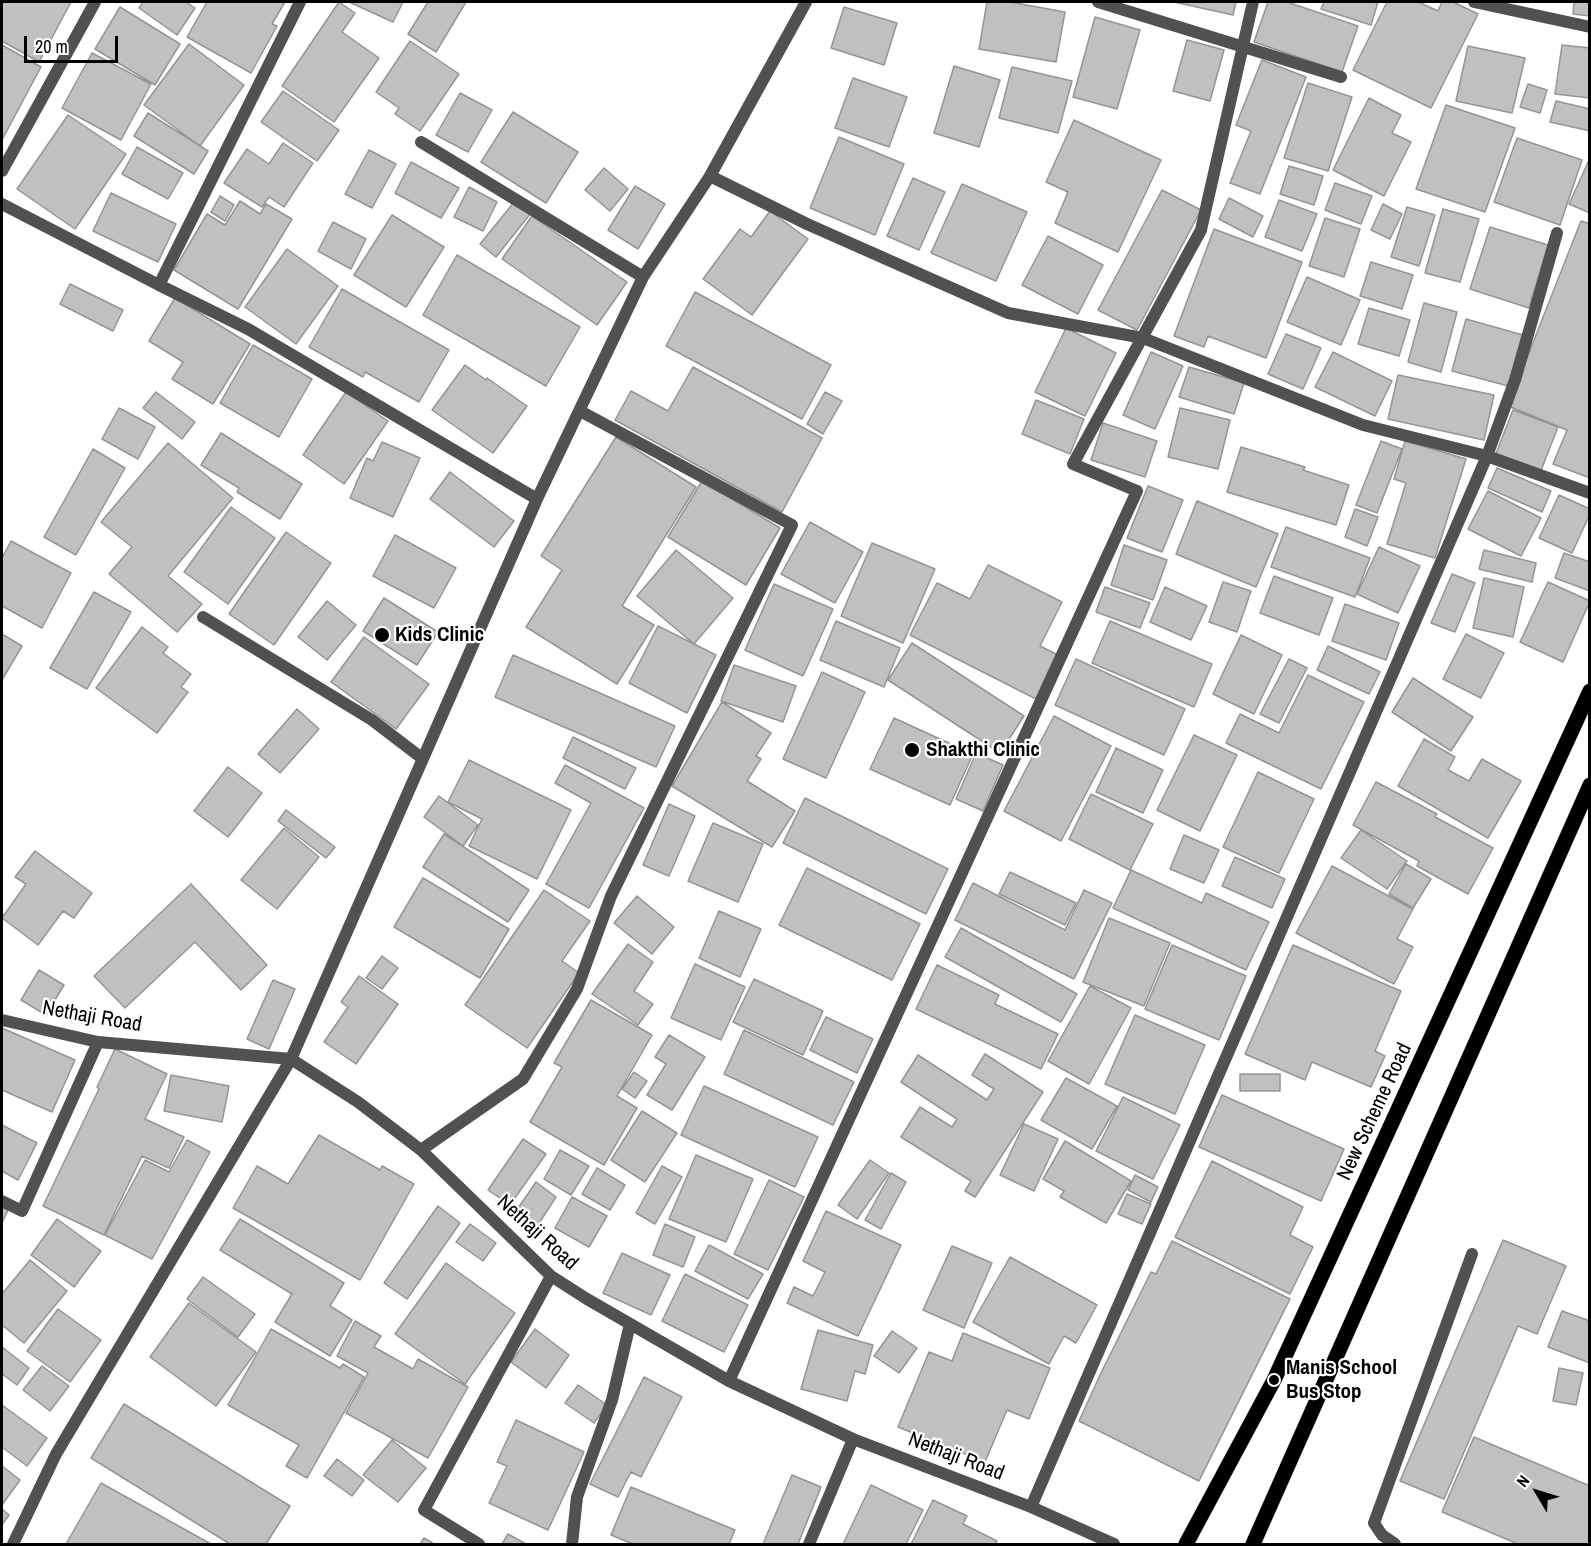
<!DOCTYPE html>
<style>
body{margin:0}
#map{position:relative;width:1591px;height:1546px;overflow:hidden;background:#fff;font-family:"Archivo Narrow",sans-serif}
canvas{display:block}
.frame{position:absolute;inset:0;border:3px solid #000;pointer-events:none}
.north{position:absolute;left:1507px;top:1462px;width:60px;height:60px;-webkit-text-stroke:4px #fff;paint-order:stroke;rotate:308deg;font-size:16px;font-weight:700;line-height:24px;text-align:center;color:#000}
.north::after{content:'';display:block;margin:auto;width:21px;height:27px;background:#000;clip-path:polygon(50% 0,100% 100%,50% 72%,0 100%)}
.scale{position:absolute;left:24px;top:36px;width:94px;height:27px;box-sizing:border-box;border:3px solid #000;border-top:0;padding-left:8px;font-size:18px;line-height:21px;white-space:nowrap;color:#000;-webkit-text-stroke:4px #fff;paint-order:stroke}
</style>
<div id="map">
<canvas width="1591" height="1546"></canvas>
<div class="frame"></div>
<div class="north">N</div>
<div class="scale">20 m</div>
</div>
<script>
const c = document.querySelector('canvas').getContext('2d');
c.lineJoin = 'round';
function fill(path, color) { c.fillStyle = color; c.fill(path, 'evenodd'); }
const shape = rows => new Path2D(rows.map(r => 'M' + r).join(''));
function stroke(path, color, width, dash) { c.strokeStyle = color; c.lineWidth = width; c.lineCap = dash ? 'butt' : 'round'; c.setLineDash(dash || []); c.stroke(path); }
function label(font, color, halo, rows, align = 'center') {
  c.font = font + ' "Archivo Narrow",sans-serif'; c.lineWidth = 4.5; c.setLineDash([]); c.textBaseline = 'middle'; c.strokeStyle = halo; c.fillStyle = color; for (const [text, x, y, turn = 0] of rows) {
    c.save(); c.translate(x, y); c.rotate((+turn || 0) * Math.PI / 180); c.textAlign = isNaN(turn) ? turn : align; if (halo) c.strokeText(text, 0, 0); c.fillText(text, 0, 0); c.restore();
  }
}
const building = shape([
 [2,2,71,2,39,62,2,41,2,2],
 [143,2,186,2,195,8,177,35,139,8,143,2],
 [207,2,285,2,272,24,277,26,251,73,187,37,207,2],
 [339,2,355,13,342,32,379,58,334,122,282,86,339,2],
 [349,2,403,2,393,22,349,2],
 [428,2,466,2,436,52,408,34,428,2],
 [987,2,1010,2,1065,12,1056,62,979,49,987,2],
 [1174,2,1236,2,1233,15,1174,2],
 [1268,2,1287,2,1358,26,1342,72,1254,42,1268,2],
 [1324,2,1378,2,1371,25,1321,9,1324,2],
 [1387,2,1418,2,1438,11,1442,2,1453,2,1478,14,1431,108,1353,70,1387,2],
 [1574,2,1590,2,1590,16,1573,14,1574,2],
 [120,7,180,44,155,85,95,49,120,7],
 [844,7,897,23,884,65,831,48,844,7],
 [1095,17,1140,30,1117,109,1073,97,1095,17],
 [1187,40,1224,50,1210,101,1173,91,1187,40],
 [410,41,459,74,420,131,395,114,399,108,376,92,410,41],
 [189,44,244,85,200,146,144,105,189,44],
 [2,45,41,67,2,140,2,45],
 [1562,45,1590,48,1590,98,1555,94,1562,45],
 [1468,46,1525,58,1512,113,1456,101,1468,46],
 [92,53,151,84,121,140,62,108,92,53],
 [1262,60,1306,77,1260,194,1230,183,1251,131,1236,125,1262,60],
 [954,66,1000,80,979,147,934,133,954,66],
 [1012,67,1072,81,1058,133,999,118,1012,67],
 [853,78,907,97,889,147,835,128,853,78],
 [1308,83,1352,97,1328,171,1284,158,1308,83],
 [1528,84,1547,90,1540,113,1520,107,1528,84],
 [283,91,339,130,317,161,261,122,283,91],
 [460,93,492,110,468,152,436,135,460,93],
 [1369,98,1401,115,1392,133,1411,142,1384,196,1333,170,1369,98],
 [1556,101,1590,109,1590,131,1550,122,1556,101],
 [1446,105,1515,128,1485,212,1416,189,1446,105],
 [513,112,578,152,546,203,481,162,513,112],
 [148,113,208,151,194,174,134,136,148,113],
 [68,115,126,154,75,229,17,189,68,115],
 [1074,120,1161,160,1118,252,1055,223,1068,192,1046,182,1074,120],
 [839,137,904,164,875,235,810,208,839,137],
 [1517,138,1582,160,1560,225,1494,202,1517,138],
 [283,143,313,163,284,207,269,197,262,207,224,183,247,149,269,164,283,143],
 [137,147,183,173,168,199,122,174,137,147],
 [369,150,396,164,372,208,345,194,369,150],
 [1590,158,1590,213,1569,204,1590,158],
 [411,162,459,188,441,218,395,193,411,162],
 [1289,166,1323,176,1314,205,1280,194,1289,166],
 [604,168,628,189,610,211,585,190,604,168],
 [913,178,945,192,919,250,887,236,913,178],
 [1335,183,1372,196,1361,224,1325,210,1335,183],
 [962,184,1027,212,996,281,931,253,962,184],
 [635,186,665,204,638,249,608,230,635,186],
 [469,187,497,202,483,231,454,217,469,187],
 [1162,190,1201,210,1137,330,1098,310,1162,190],
 [111,193,176,224,158,262,93,231,111,193],
 [220,196,234,205,225,221,211,212,220,196],
 [1229,198,1263,216,1253,237,1219,219,1229,198],
 [1279,200,1317,214,1302,251,1265,237,1279,200],
 [240,201,260,214,266,204,292,219,238,309,174,270,207,214,225,225,240,201],
 [515,201,531,213,496,257,480,244,515,201],
 [1383,204,1402,214,1390,239,1371,230,1383,204],
 [1407,207,1435,215,1419,266,1391,257,1407,207],
 [1443,209,1479,219,1460,282,1425,273,1443,209],
 [770,211,808,239,752,315,703,279,740,229,751,237,770,211],
 [392,215,444,247,406,307,354,275,392,215],
 [532,216,627,282,597,325,502,259,532,216],
 [1325,218,1360,229,1344,277,1309,266,1325,218],
 [1581,221,1590,224,1590,478,1553,464,1567,430,1508,406,1581,221],
 [333,222,366,239,351,269,318,251,333,222],
 [1490,227,1548,245,1529,308,1470,289,1490,227],
 [1214,229,1302,262,1266,358,1208,336,1204,347,1174,336,1214,229],
 [1048,236,1103,265,1078,314,1022,285,1048,236],
 [287,249,338,286,296,344,245,307,287,249],
 [457,255,580,327,546,386,423,315,457,255],
 [1371,262,1413,275,1402,309,1360,296,1371,262],
 [1307,277,1360,300,1341,345,1287,322,1307,277],
 [70,284,123,310,113,331,60,304,70,284],
 [342,289,449,350,419,402,365,372,363,377,309,347,342,289],
 [695,292,831,365,802,419,666,346,695,292],
 [175,298,250,344,213,404,172,379,183,362,149,341,175,298],
 [1424,303,1457,312,1441,372,1408,362,1424,303],
 [1369,308,1410,320,1399,356,1358,344,1369,308],
 [1466,319,1523,335,1508,386,1452,371,1466,319],
 [1066,328,1116,353,1085,416,1035,392,1066,328],
 [1286,334,1321,348,1303,389,1268,374,1286,334],
 [253,345,312,379,279,437,220,403,253,345],
 [1151,352,1183,366,1155,429,1123,415,1151,352],
 [1333,352,1392,381,1375,416,1315,387,1333,352],
 [465,365,486,380,487,378,527,406,493,453,432,410,465,365],
 [693,367,822,438,782,512,615,420,631,391,668,411,693,367],
 [1189,367,1244,383,1234,414,1179,397,1189,367],
 [1398,375,1494,395,1484,440,1388,419,1398,375],
 [156,392,195,422,182,439,143,408,156,392],
 [346,392,388,421,344,484,303,455,346,392],
 [825,392,842,401,823,434,807,424,825,392],
 [1036,400,1084,419,1070,454,1022,434,1036,400],
 [119,408,155,427,138,459,102,439,119,408],
 [1180,408,1230,420,1218,469,1168,457,1180,408],
 [1513,410,1558,427,1540,473,1495,456,1513,410],
 [1103,423,1157,441,1145,477,1091,460,1103,423],
 [221,433,302,484,280,519,237,492,239,488,201,465,221,433],
 [616,437,696,487,622,606,654,625,617,684,526,627,562,570,541,556,616,437],
 [1381,441,1402,449,1377,513,1356,505,1381,441],
 [1405,441,1466,459,1435,558,1387,544,1406,483,1394,479,1405,441],
 [382,442,420,458,393,517,350,498,367,458,373,461,382,442],
 [168,443,233,498,168,576,202,604,177,632,109,574,132,547,101,522,168,443],
 [1241,447,1305,467,1303,470,1349,485,1336,525,1227,492,1241,447],
 [93,449,125,468,76,555,44,537,93,449],
 [1497,468,1551,491,1542,512,1488,488,1497,468],
 [450,472,514,521,494,547,430,499,450,472],
 [702,481,780,528,746,585,668,537,702,481],
 [1148,486,1183,500,1162,552,1127,538,1148,486],
 [1488,491,1541,518,1521,556,1468,529,1488,491],
 [1559,495,1590,509,1590,514,1572,553,1539,538,1559,495],
 [1197,501,1278,534,1256,587,1176,554,1197,501],
 [231,507,275,538,228,604,184,572,231,507],
 [1355,509,1378,517,1367,546,1345,537,1355,509],
 [810,522,863,552,835,603,781,574,810,522],
 [1286,527,1370,558,1355,597,1271,567,1286,527],
 [286,532,331,563,274,645,229,614,286,532],
 [395,535,456,568,434,608,373,576,395,535],
 [11,541,71,573,42,628,2,606,2,558,11,541],
 [872,543,935,569,903,643,841,616,872,543],
 [1124,545,1167,560,1153,600,1111,585,1124,545],
 [1379,547,1420,566,1398,613,1357,594,1379,547],
 [676,550,733,598,694,644,637,596,676,550],
 [1484,550,1536,563,1532,582,1479,569,1484,550],
 [1564,553,1590,562,1590,591,1555,578,1564,553],
 [988,565,1062,602,1040,646,1058,655,1036,699,910,635,937,583,970,599,988,565],
 [1452,574,1475,583,1455,632,1431,623,1452,574],
 [1274,576,1333,598,1319,635,1260,613,1274,576],
 [1484,578,1524,587,1513,637,1473,628,1484,578],
 [1223,582,1251,591,1237,632,1209,622,1223,582],
 [1548,582,1590,601,1563,662,1520,642,1548,582],
 [774,584,833,609,803,676,745,650,774,584],
 [1105,587,1150,603,1140,628,1096,612,1105,587],
 [1165,587,1207,606,1191,640,1150,622,1165,587],
 [94,592,131,612,87,689,50,668,94,592],
 [384,598,438,632,417,665,363,631,384,598],
 [327,601,356,625,327,660,298,637,327,601],
 [1345,604,1399,623,1386,660,1332,641,1345,604],
 [836,621,900,648,884,687,820,660,836,621],
 [1110,621,1212,664,1194,707,1092,663,1110,621],
 [658,626,716,655,687,713,629,683,658,626],
 [142,627,168,647,163,653,191,674,181,687,188,692,157,733,96,688,142,627],
 [2,634,22,646,2,680,2,634],
 [1466,634,1504,653,1481,698,1443,679,1466,634],
 [1241,635,1282,655,1254,714,1213,694,1241,635],
 [364,637,429,684,396,729,331,682,364,637],
 [912,643,1024,716,1000,753,888,680,912,643],
 [1328,646,1380,672,1369,694,1317,670,1328,646],
 [513,655,675,726,656,767,495,697,513,655],
 [1076,659,1185,709,1164,755,1055,705,1076,659],
 [1289,659,1307,668,1279,723,1260,714,1289,659],
 [734,665,796,686,783,722,721,701,734,665],
 [822,672,865,692,826,778,783,759,822,672],
 [1308,675,1364,702,1321,789,1226,743,1240,714,1279,733,1308,675],
 [1413,678,1473,717,1451,751,1392,712,1413,678],
 [722,702,771,733,756,756,761,759,747,781,795,811,772,847,672,786,722,702],
 [297,709,319,729,280,773,258,754,297,709],
 [1054,716,1111,746,1061,841,1004,811,1054,716],
 [894,718,973,754,950,805,870,769,894,718],
 [1194,735,1237,755,1200,831,1157,810,1194,735],
 [573,737,636,768,625,789,563,758,573,737],
 [1424,739,1455,757,1448,770,1469,781,1482,759,1521,781,1488,838,1398,786,1424,739],
 [1116,748,1163,770,1143,813,1096,792,1116,748],
 [976,753,1003,765,983,811,956,799,976,753],
 [469,760,571,810,537,879,469,846,482,819,448,802,469,760],
 [565,765,644,808,589,908,546,884,591,803,555,783,565,765],
 [228,767,262,793,228,837,194,811,228,767],
 [1258,772,1314,799,1279,873,1223,847,1258,772],
 [1376,782,1437,814,1435,817,1493,848,1468,894,1417,866,1419,861,1353,825,1376,782],
 [1091,794,1153,824,1130,870,1069,839,1091,794],
 [439,796,478,825,463,846,424,817,439,796],
 [805,798,948,869,926,914,783,843,805,798],
 [669,804,695,816,669,876,643,865,669,804],
 [286,810,335,847,326,858,278,821,286,810],
 [713,823,763,844,738,902,688,881,713,823],
 [284,828,319,857,277,909,241,880,284,828],
 [1361,830,1407,861,1387,889,1341,858,1361,830],
 [444,834,529,890,508,922,423,867,444,834],
 [1184,835,1219,850,1204,883,1170,869,1184,835],
 [35,851,92,893,74,918,63,911,38,945,2,918,26,884,15,877,35,851],
 [1235,857,1285,879,1272,908,1222,886,1235,857],
 [1406,864,1431,879,1413,908,1389,894,1406,864],
 [1332,866,1413,909,1397,939,1413,947,1394,984,1296,933,1332,866],
 [807,868,920,924,892,980,779,925,807,868],
 [1131,870,1202,903,1206,893,1269,922,1246,970,1113,908,1131,870],
 [1010,872,1076,903,1065,925,999,894,1010,872],
 [423,878,509,929,480,978,394,927,423,878],
 [973,883,1065,930,1084,890,1112,903,1074,979,955,920,973,883],
 [191,884,267,965,241,990,195,942,125,1008,94,976,191,884],
 [544,890,590,921,562,961,579,973,527,1048,465,1005,544,890],
 [637,896,674,927,652,954,614,923,637,896],
 [719,911,761,929,740,977,699,958,719,911],
 [1109,918,1170,943,1144,1006,1083,982,1109,918],
 [961,928,1077,994,1061,1022,945,957,961,928],
 [628,944,653,962,634,991,653,1004,638,1025,592,994,628,944],
 [1172,945,1246,976,1219,1040,1145,1009,1172,945],
 [1293,945,1401,991,1375,1051,1385,1056,1371,1087,1312,1062,1305,1080,1245,1054,1293,945],
 [382,956,398,968,382,989,366,978,382,956],
 [695,964,745,987,721,1040,671,1018,695,964],
 [937,965,999,995,995,1004,1058,1034,1041,1069,916,1009,937,965],
 [39,970,64,985,46,1015,21,1000,39,970],
 [359,976,398,1004,356,1064,324,1042,348,1007,341,1002,359,976],
 [754,979,823,1011,803,1055,733,1022,754,979],
 [273,980,295,989,269,1049,247,1039,273,980],
 [1090,986,1131,1008,1089,1084,1048,1061,1090,986],
 [591,1000,652,1035,617,1096,637,1108,604,1165,530,1122,562,1067,554,1063,591,1000],
 [1135,1015,1205,1045,1175,1114,1105,1084,1135,1015],
 [826,1017,873,1039,857,1073,810,1050,826,1017],
 [2,1028,75,1060,52,1112,2,1090,2,1028],
 [744,1030,854,1082,833,1125,724,1074,744,1030],
 [669,1035,705,1057,672,1110,647,1095,666,1064,655,1057,669,1035],
 [115,1049,167,1074,145,1119,184,1137,169,1168,142,1156,104,1235,43,1206,99,1089,97,1087,115,1049],
 [985,1054,1043,1092,975,1197,965,1191,971,1181,901,1137,920,1107,952,1127,957,1119,901,1082,918,1055,987,1100,994,1089,972,1075,985,1054],
 [634,1072,647,1081,635,1098,622,1089,634,1072],
 [1240,1074,1280,1074,1280,1091,1240,1091,1240,1074],
 [171,1075,229,1086,222,1122,164,1111,171,1075],
 [1066,1078,1117,1106,1092,1149,1041,1120,1066,1078],
 [704,1086,818,1137,795,1187,681,1135,704,1086],
 [1222,1095,1344,1149,1321,1201,1199,1147,1222,1095],
 [1123,1097,1180,1125,1153,1179,1096,1151,1123,1097],
 [642,1111,677,1133,645,1182,611,1160,642,1111],
 [1024,1124,1058,1139,1034,1191,1000,1175,1024,1124],
 [2,1125,37,1143,18,1180,2,1171,2,1125],
 [319,1135,380,1170,382,1166,414,1184,360,1280,233,1208,257,1166,288,1184,319,1135],
 [523,1139,546,1154,510,1205,488,1190,523,1139],
 [187,1140,210,1152,152,1259,105,1235,145,1160,169,1172,187,1140],
 [1065,1141,1131,1181,1106,1223,1060,1197,1064,1191,1043,1179,1065,1141],
 [560,1150,589,1166,571,1195,544,1179,560,1150],
 [696,1155,753,1179,726,1242,669,1219,696,1155],
 [870,1160,889,1173,857,1219,838,1205,870,1160],
 [1212,1161,1303,1207,1290,1235,1313,1247,1290,1294,1175,1237,1212,1161],
 [662,1166,682,1177,655,1224,636,1213,662,1166],
 [597,1168,625,1185,610,1210,582,1194,597,1168],
 [891,1173,906,1182,881,1229,865,1220,891,1173],
 [1135,1175,1158,1187,1151,1202,1128,1190,1135,1175],
 [769,1180,804,1197,768,1270,734,1254,769,1180],
 [536,1182,556,1197,536,1228,514,1214,536,1182],
 [1127,1194,1151,1204,1142,1224,1118,1214,1127,1194],
 [572,1197,607,1216,589,1247,555,1228,572,1197],
 [438,1206,460,1223,407,1299,384,1283,438,1206],
 [2,1207,8,1210,2,1223,2,1207],
 [826,1211,901,1245,858,1336,787,1303,794,1287,813,1296,825,1272,803,1261,826,1211],
 [57,1219,101,1251,74,1287,31,1255,57,1219],
 [240,1219,344,1283,330,1306,352,1320,330,1356,275,1322,292,1294,220,1250,240,1219],
 [470,1224,496,1243,483,1261,456,1242,470,1224],
 [665,1224,695,1237,683,1267,653,1255,665,1224],
 [1503,1240,1566,1266,1537,1334,1518,1326,1444,1499,1400,1481,1503,1240],
 [1172,1241,1290,1299,1199,1481,1079,1421,1101,1373,1151,1272,1156,1274,1172,1241],
 [709,1245,763,1274,748,1299,695,1271,709,1245],
 [952,1246,992,1263,964,1328,923,1310,952,1246],
 [622,1253,670,1275,651,1315,603,1293,622,1253],
 [1010,1257,1097,1305,1076,1343,1064,1336,1049,1364,973,1322,1010,1257],
 [30,1260,67,1291,24,1343,2,1325,2,1294,30,1260],
 [446,1263,515,1313,465,1384,395,1334,446,1263],
 [685,1274,748,1305,724,1352,662,1321,685,1274],
 [203,1277,255,1314,238,1337,187,1299,203,1277],
 [189,1303,256,1352,216,1406,150,1357,189,1303],
 [58,1309,101,1340,70,1382,27,1351,58,1309],
 [1562,1311,1590,1321,1590,1363,1548,1347,1562,1311],
 [355,1321,381,1336,374,1347,413,1369,418,1359,468,1387,428,1458,346,1413,368,1373,337,1356,355,1321],
 [271,1329,340,1368,343,1364,364,1377,307,1478,286,1466,299,1445,228,1405,271,1329],
 [535,1329,569,1355,546,1388,511,1362,535,1329],
 [818,1330,873,1345,865,1374,855,1371,847,1401,801,1389,818,1330],
 [892,1331,917,1348,899,1373,874,1356,892,1331],
 [963,1333,1050,1368,1029,1419,1007,1410,985,1462,898,1427,929,1352,952,1361,963,1333],
 [2,1347,29,1368,17,1385,2,1374,2,1347],
 [42,1366,69,1386,50,1411,23,1390,42,1366],
 [1559,1368,1583,1373,1576,1405,1553,1401,1559,1368],
 [644,1377,682,1397,641,1477,631,1472,618,1497,590,1484,644,1377],
 [578,1385,607,1405,594,1423,565,1403,578,1385],
 [124,1404,290,1506,266,1544,230,1544,91,1458,124,1404],
 [2,1405,47,1438,27,1466,2,1447,2,1405],
 [516,1420,584,1452,548,1530,489,1503,507,1466,497,1462,516,1420],
 [1474,1437,1590,1486,1590,1544,1518,1544,1442,1512,1474,1437],
 [392,1440,426,1468,398,1502,363,1475,392,1440],
 [337,1459,364,1480,352,1496,324,1476,337,1459],
 [2,1466,20,1480,2,1505,2,1466],
 [792,1475,821,1487,798,1544,763,1544,792,1475],
 [101,1483,211,1544,66,1544,101,1483],
 [871,1485,923,1510,906,1544,843,1544,871,1485],
 [631,1487,735,1530,729,1544,633,1544,611,1535,631,1487],
 [933,1500,967,1516,963,1524,997,1541,995,1544,911,1544,933,1500],
 [2,1509,9,1515,2,1525,2,1509],
 [508,1534,526,1544,502,1544,508,1534],
 [424,1538,434,1544,420,1544,424,1538]
]);
fill(building, '#c0c0c0');
stroke(building, '#959595', 1.5);
const primary = shape([
 [1186,1544,1274,1380,1590,691],
 [1253,1544,1590,785]
]);
stroke(primary, '#dbdbdb', 16);
stroke(shape([
 [1395,1544,1382,1535,1374,1523,1472,1254]
]), '#515151', 12);
stroke(shape([
 [300,2,159,285,248,329,537,499],
 [1098,2,1341,77],
 [1474,2,1590,27],
 [421,142,643,277],
 [2,171,95,2],
 [710,176,807,224,1008,313,1143,338,1363,425,1487,456,1590,493],
 [2,204,159,285],
 [203,617,372,720,423,759],
 [2,1020,98,1042,291,1059,358,1102,421,1150,551,1276,587,1299,729,1381,853,1439,1031,1507,1114,1544],
 [421,1150,523,1079,577,989,611,896,792,525,580,411],
 [2,1201,22,1211,98,1042],
 [729,1381,1137,491,1073,464,1201,230,1253,2],
 [1031,1507,1487,456,1515,380,1557,233],
 [13,1544,56,1454,291,1059,537,499,643,277,710,176,806,2],
 [479,1544,424,1510,551,1276],
 [572,1544,577,1497,612,1400,630,1324],
 [809,1544,853,1439]
]), '#515151', 12);
stroke(primary, '#000', 15);
for (const [x, y, r, color] of [
 [382,635,8,"#000"],
 [912,750,8,"#000"],
 [1274,1380,6,"#000"]
]) { const dot = new Path2D(); dot.arc(x, y, r, 0, 2 * Math.PI); c.fillStyle = color; c.fill(dot); stroke(dot, '#fff', 2); }
label('bold 21px', '#000', '#fff', [
 ["Kids Clinic",395,635],
 ["Shakthi Clinic",926,750],
 ["Manis School",1286,1368],
 ["Bus Stop",1286,1392]
], 'left');
label('21px', '#000', '#fff', [
 ["Nethaji Road",92,1017,10],
 ["New Scheme Road",1375,1112,-65],
 ["Nethaji Road",537,1233,42],
 ["Nethaji Road",956,1457,21]
]);
</script>
